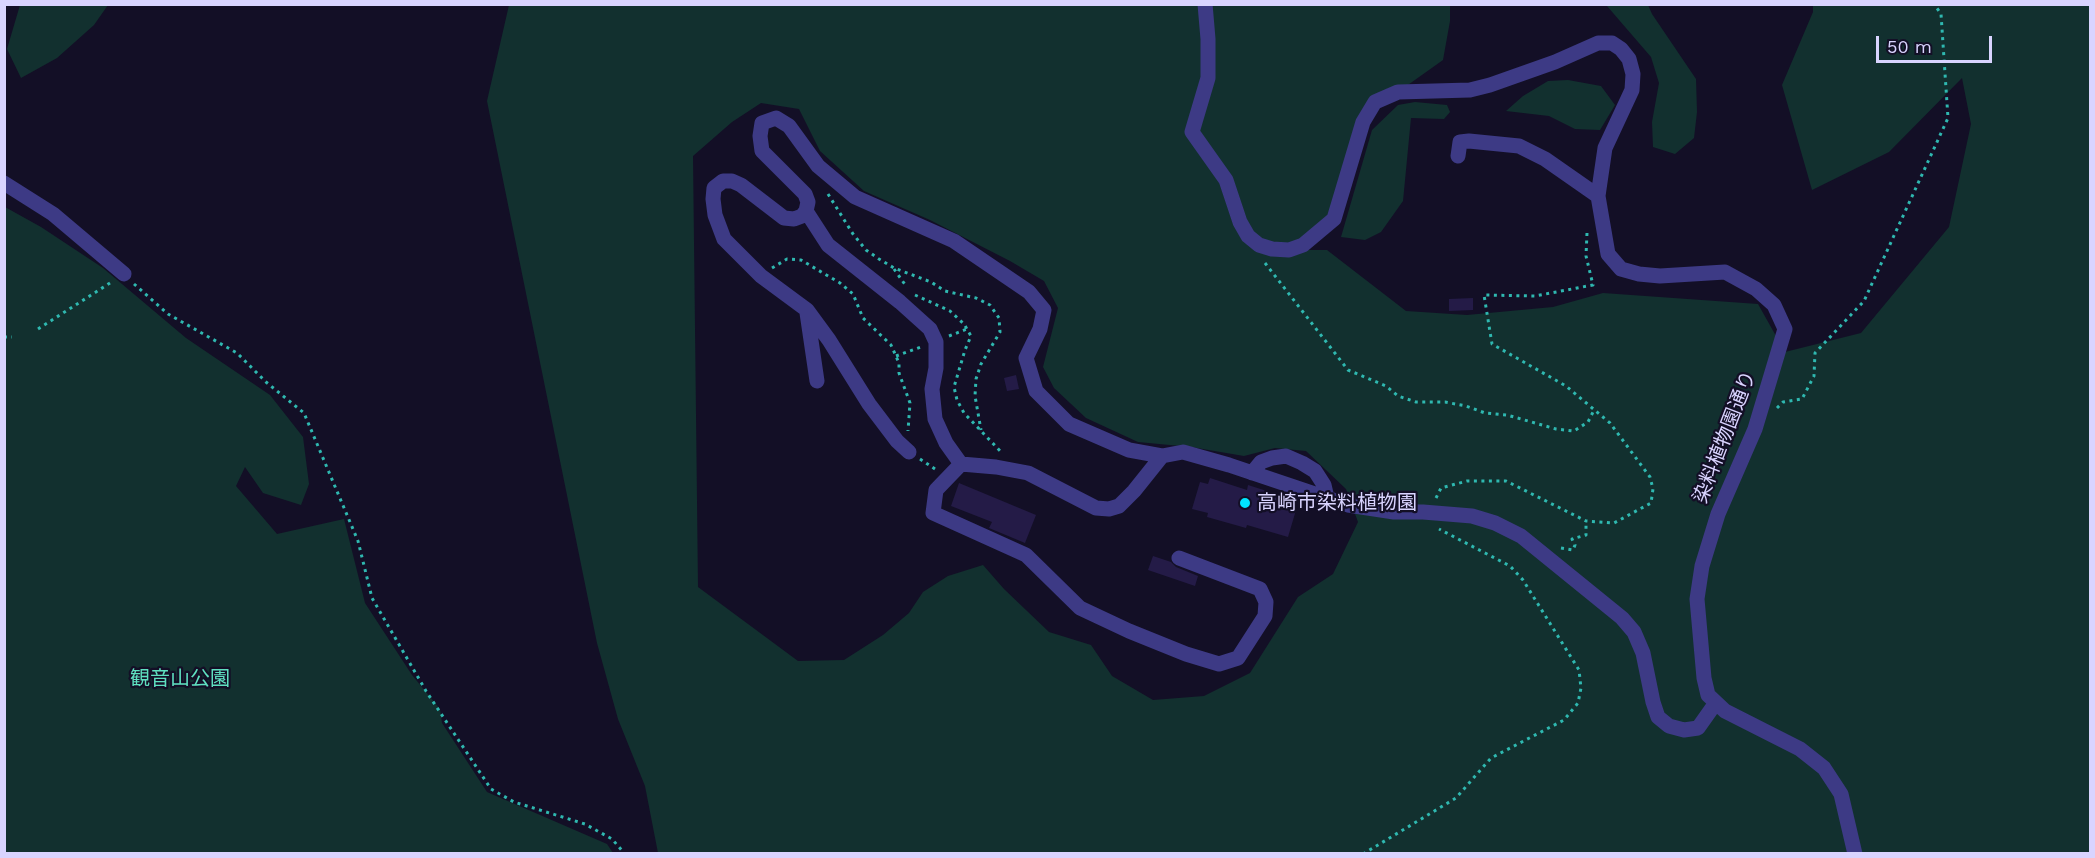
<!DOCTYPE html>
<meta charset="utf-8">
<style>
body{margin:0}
#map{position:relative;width:2095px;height:858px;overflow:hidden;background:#130f26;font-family:"Work Sans",sans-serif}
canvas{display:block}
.frame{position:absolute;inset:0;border:6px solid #d9d4ff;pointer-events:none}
.scale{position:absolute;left:1876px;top:36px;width:116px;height:27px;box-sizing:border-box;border:3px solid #d9d4ff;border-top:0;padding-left:8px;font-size:18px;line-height:21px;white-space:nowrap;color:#d9d4ff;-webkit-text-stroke:4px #130f26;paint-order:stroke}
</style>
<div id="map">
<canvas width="2095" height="858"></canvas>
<div class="frame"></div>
<div class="scale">50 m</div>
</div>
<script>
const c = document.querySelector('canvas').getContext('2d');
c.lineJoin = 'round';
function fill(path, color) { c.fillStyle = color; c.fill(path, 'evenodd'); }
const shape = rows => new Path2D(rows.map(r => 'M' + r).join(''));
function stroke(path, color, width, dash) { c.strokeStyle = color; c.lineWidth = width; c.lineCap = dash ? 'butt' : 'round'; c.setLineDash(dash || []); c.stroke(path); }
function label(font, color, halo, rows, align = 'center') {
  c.font = font + ' "Work Sans","Noto Sans JP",sans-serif'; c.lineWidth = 4.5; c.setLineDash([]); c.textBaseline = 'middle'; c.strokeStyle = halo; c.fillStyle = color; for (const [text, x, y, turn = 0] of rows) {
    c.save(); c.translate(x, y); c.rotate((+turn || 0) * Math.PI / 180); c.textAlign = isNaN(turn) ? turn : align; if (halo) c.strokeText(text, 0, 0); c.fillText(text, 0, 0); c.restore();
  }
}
fill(shape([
 [20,5,20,4,108,5,94,25,57,58,21,78,7,49],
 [509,5,1450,5,1450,21,1443,60,1398,92,1375,102,1334,219,1291,250,1327,250,1406,311,1467,315,1553,307,1603,293,1758,304,1785,352,1861,333,1949,227,1971,124,1962,78,1889,152,1812,190,1782,85,1813,12,1813,5,2090,5,2090,853,658,853,645,786,618,719,597,643,487,101],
 [761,103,799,109,820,151,864,191,930,220,1010,261,1044,281,1058,308,1043,367,1054,388,1086,418,1138,442,1191,447,1244,456,1275,448,1306,451,1346,489,1358,522,1333,574,1298,597,1250,673,1204,696,1153,700,1112,676,1091,645,1049,632,1004,589,983,565,948,576,923,592,909,613,883,635,844,660,798,661,698,587,693,156,732,122],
 [1600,5,1648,5,1652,14,1696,79,1697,112,1694,138,1675,154,1653,147,1652,122,1659,83,1651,57,1607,6],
 [1568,80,1601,86,1615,105,1600,130,1575,129,1549,116,1506,111,1523,96,1548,81],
 [1415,102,1447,105,1450,112,1444,119,1411,118,1403,201,1381,232,1365,240,1341,237,1372,130,1398,105],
 [5,207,41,227,103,268,186,338,270,395,303,437,309,484,301,505,263,493,245,467,236,486,277,534,344,519,365,603,412,675,440,709,442,723,487,792,607,844,613,853,5,853]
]), '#12302f');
fill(shape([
 [1473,298,1473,310,1449,311,1449,299],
 [1016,375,1019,389,1007,391,1004,378],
 [1210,478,1247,490,1248,485,1292,499,1290,508,1296,510,1288,537,1247,525,1246,528,1207,517,1208,513,1192,509,1200,482,1208,484],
 [959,483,1036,515,1025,543,989,528,992,522,951,506],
 [1153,556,1171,562,1176,567,1198,576,1195,586,1148,570]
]), '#241b47');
stroke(shape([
 [828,194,853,234,866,250,879,259,894,268,931,282,945,291,976,298,990,305,999,318,1000,332,981,364,976,379,975,396,981,430],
 [1265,263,1348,370,1386,386,1398,396,1416,402,1445,402,1466,406,1485,413,1507,415,1556,429,1574,431,1588,422,1594,410],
 [772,268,787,259,801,260,840,283,853,294,863,318,891,345,899,363,899,373,910,403,908,431],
 [894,269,906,286],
 [134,284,168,314,237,353,266,382,304,413,358,541,372,598,426,691,491,789,514,802,585,824,612,839,625,854],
 [915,295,950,311,964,324,971,336,965,350,954,387,957,400,964,413,1002,453],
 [38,329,110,283],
 [949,336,967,329],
 [4,337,12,337],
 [896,356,921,347],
 [1777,408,1783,402,1802,399,1814,376,1815,353,1864,301,1948,118,1941,14,1934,4],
 [920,459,935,469],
 [1436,498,1441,488,1467,481,1506,481,1586,521,1614,523,1651,503,1653,489,1650,477,1610,423,1566,386,1492,344,1484,295,1535,296,1593,285,1586,256,1587,233,1591,232],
 [1561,548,1573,550,1575,545,1572,539,1586,535,1586,521],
 [1363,854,1456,798,1491,758,1564,720,1578,703,1581,688,1579,670,1523,580,1510,566,1439,529]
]), '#2fb8b0', 3, [3, 4.5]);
stroke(shape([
 [1205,4,1208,39,1208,78,1192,132,1226,180,1240,222,1248,236,1259,245,1272,249,1289,250,1303,245,1334,219,1363,122,1375,102,1398,92,1470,90,1490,85,1555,62,1598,43,1612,43,1621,49,1629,59,1633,74,1632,90,1605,148,1598,196,1608,254,1621,269,1639,274,1660,276,1725,272,1756,289,1774,305,1785,329,1755,429,1718,514,1702,566,1697,599,1704,678,1708,695,1725,711,1800,749,1824,768,1841,794,1855,854],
 [1458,156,1460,142,1469,141,1519,146,1545,159,1598,196],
 [4,183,53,214,124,274],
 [806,211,828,245,900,302,930,329,936,342,936,368,932,389,935,419,946,443,961,464],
 [807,313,817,381],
 [909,452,897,441,869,404,829,340,807,310,761,276,724,239,715,215,713,199,714,188,723,181,732,181,741,185,784,218,794,219,802,216,806,211,808,202,805,194,762,151,760,136,762,123,776,118,789,126,818,166,855,197,954,241,1029,292,1044,310,1040,329,1026,358,1036,391,1069,424,1129,450,1162,456,1183,452,1229,465,1348,505,1394,512,1423,512,1472,516,1495,523,1521,536,1622,618,1634,632,1643,653,1653,702,1658,717,1669,726,1684,730,1698,728,1715,704],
 [1162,456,1134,491,1119,506,1109,509,1096,508,1028,473,996,467,961,464,936,490,933,513,1026,555,1080,608,1129,631,1186,654,1219,664,1238,658,1265,616,1266,602,1260,589,1179,558],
 [1252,473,1261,462,1272,458,1286,456,1302,463,1315,471,1324,485,1327,498]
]), '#3d3a85', 15);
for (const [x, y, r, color] of [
 [1245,503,6,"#00e5ff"]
]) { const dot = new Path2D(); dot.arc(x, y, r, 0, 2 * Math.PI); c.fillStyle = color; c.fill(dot); stroke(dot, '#130f26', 2); }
label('20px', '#d9d4ff', '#130f26', [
 ["染料植物園通り",1725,437,-69]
]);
label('20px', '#d9d4ff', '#130f26', [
 ["高崎市染料植物園",1257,503]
], 'left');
label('20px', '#5fe0c0', '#130f26', [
 ["観音山公園",180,679]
]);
</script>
